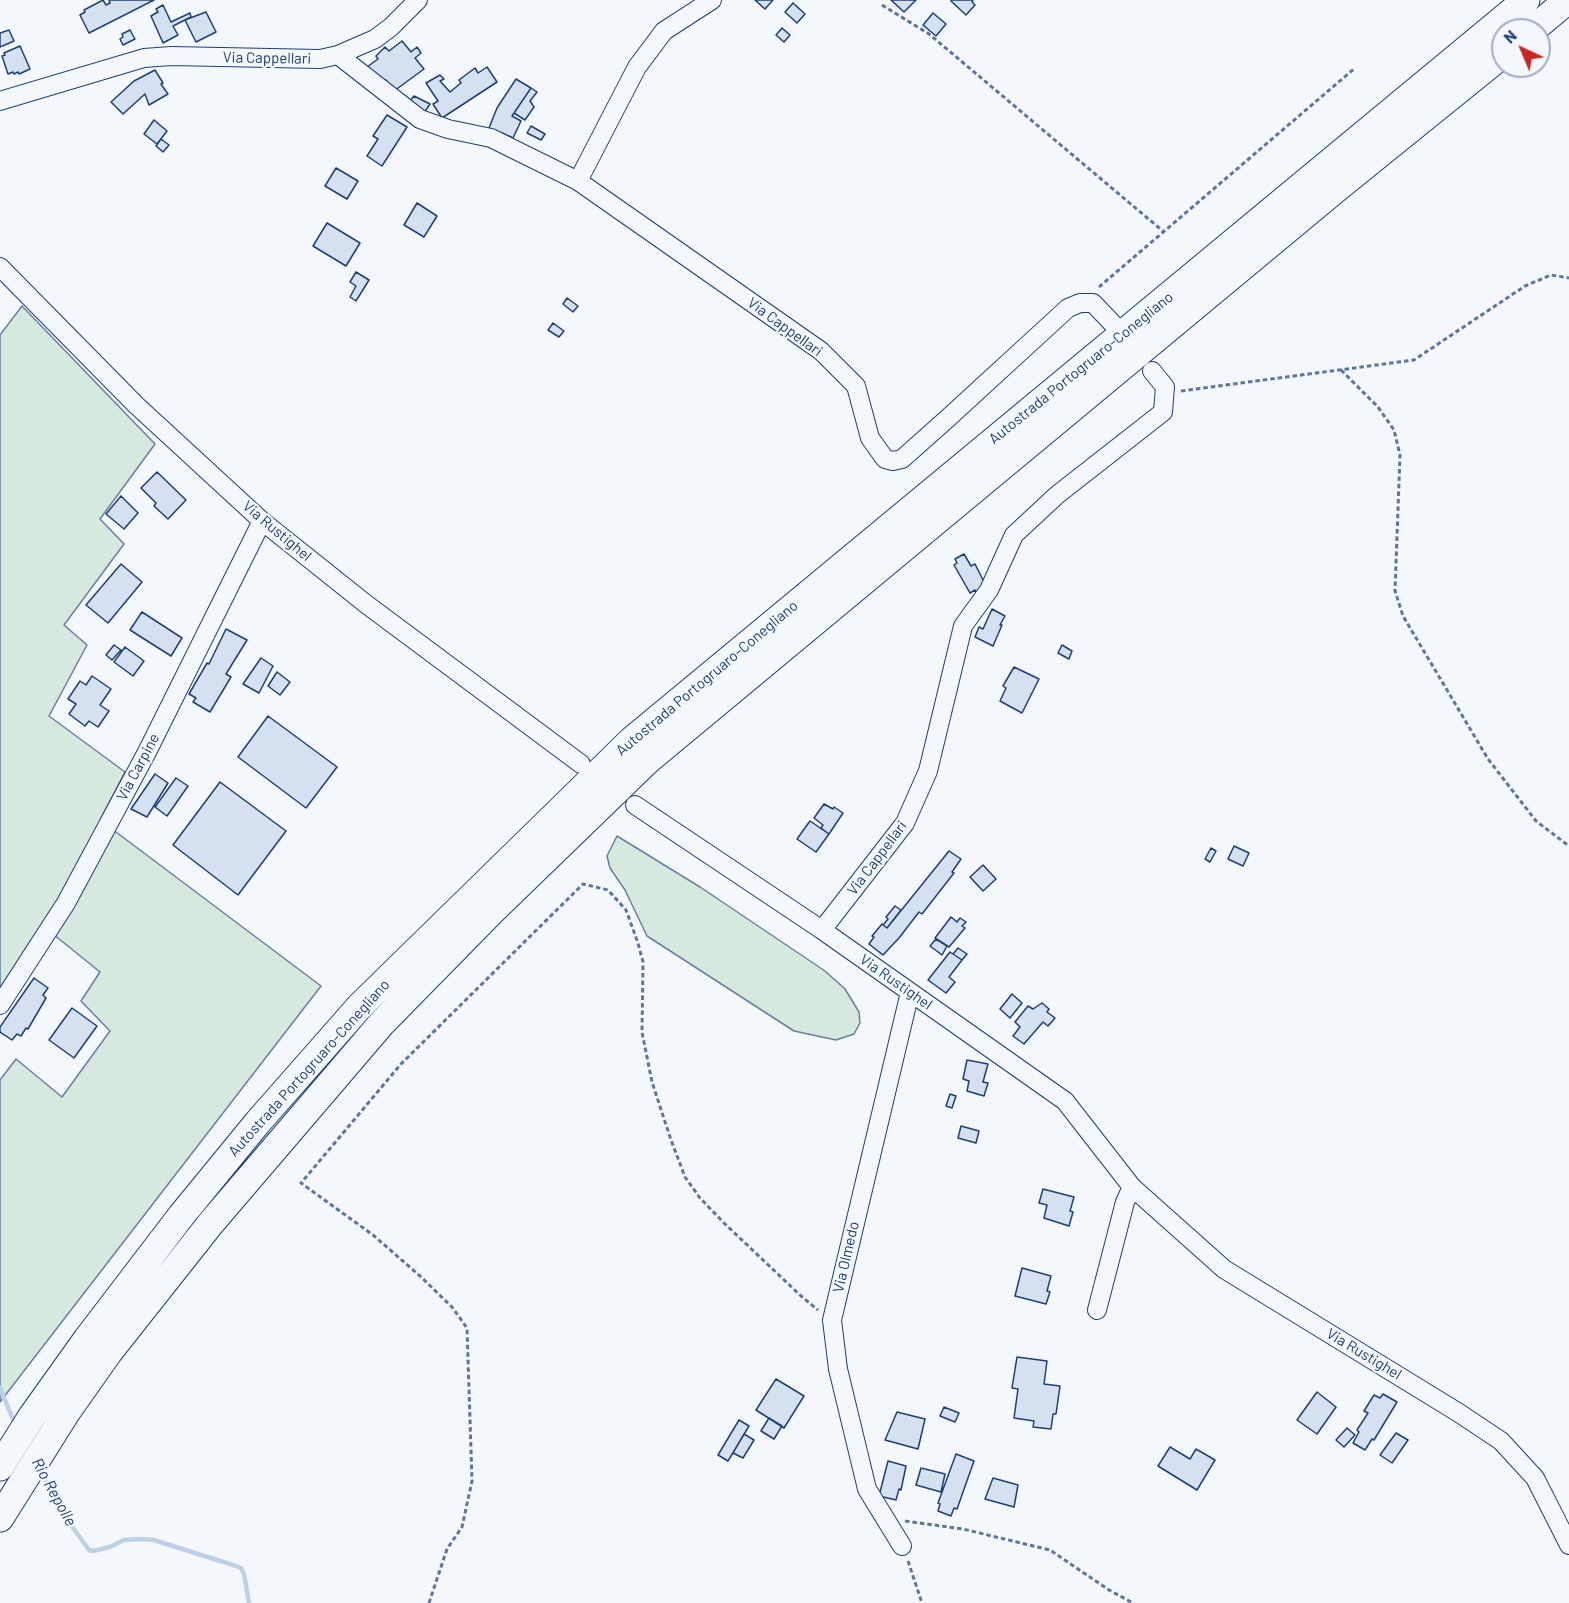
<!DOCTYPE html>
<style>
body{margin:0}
#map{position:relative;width:1569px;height:1603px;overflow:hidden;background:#f4f7fb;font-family:Barlow,sans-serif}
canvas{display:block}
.north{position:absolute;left:1491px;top:18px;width:60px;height:60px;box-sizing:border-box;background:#f4f7fb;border:2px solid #9eadc5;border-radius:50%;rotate:316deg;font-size:16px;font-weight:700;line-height:24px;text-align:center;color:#1d3f73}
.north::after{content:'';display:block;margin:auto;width:21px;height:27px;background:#c62828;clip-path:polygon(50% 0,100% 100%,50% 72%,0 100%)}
</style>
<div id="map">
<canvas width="1569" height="1603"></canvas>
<div class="north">N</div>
</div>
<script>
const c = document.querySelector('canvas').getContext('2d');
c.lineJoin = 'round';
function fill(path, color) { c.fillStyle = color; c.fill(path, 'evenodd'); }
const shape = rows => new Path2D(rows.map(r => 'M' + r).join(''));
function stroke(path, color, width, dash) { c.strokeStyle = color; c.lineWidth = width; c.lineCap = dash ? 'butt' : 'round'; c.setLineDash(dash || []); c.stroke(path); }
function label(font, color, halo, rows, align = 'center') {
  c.font = font + ' Barlow,sans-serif'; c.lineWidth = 4.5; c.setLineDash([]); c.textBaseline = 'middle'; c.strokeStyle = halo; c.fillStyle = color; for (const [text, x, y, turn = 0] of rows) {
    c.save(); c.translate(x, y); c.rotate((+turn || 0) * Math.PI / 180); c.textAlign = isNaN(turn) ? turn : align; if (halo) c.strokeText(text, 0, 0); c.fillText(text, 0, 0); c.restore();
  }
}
const green = shape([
 [22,306,155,444,100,519,124,544,64,625,87,645,49,716,125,772,100,820,321,986,0,1402,0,1080,16,1059,62,1097,110,1031,81,1001,100,972,43,926,0,993,0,335,22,306],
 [617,836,700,887,825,971,845,989,859,1012,860,1023,854,1034,836,1040,794,1031,647,936,625,890,610,868,607,856,617,836]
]);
fill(green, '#d7e8df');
stroke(green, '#687fa3', 1.5);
stroke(shape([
 [0,1388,15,1424],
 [40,1471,61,1511,89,1550,93,1551,110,1547,124,1540,142,1539,154,1540,233,1565,241,1568,244,1574,249,1603]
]), '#bed0e5', 4.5);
const building = shape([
 [103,0,106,5,110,3,109,0,154,0,89,33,80,15,85,12,84,10,103,0],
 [755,0,773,0,765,9,755,0],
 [891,0,916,0,904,12,891,0],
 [952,0,973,0,972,2,975,5,966,15,951,1,952,0],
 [793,3,805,14,797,23,785,12,793,3],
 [163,5,171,22,190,13,191,17,173,26,178,35,163,43,151,16,158,12,156,9,163,5],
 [206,12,216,32,196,42,185,20,206,12],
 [933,13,946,24,936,36,923,25,933,13],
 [782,28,790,35,784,42,776,35,782,28],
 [9,30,14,41,0,47,0,33,9,30],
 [130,30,135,39,123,45,120,39,123,37,122,34,130,30],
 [402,41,411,52,417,47,421,53,415,58,424,69,394,91,386,80,380,84,367,67,378,59,376,56,385,47,389,51,402,41],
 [20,46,30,69,19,74,18,72,14,74,13,72,8,74,2,56,5,55,4,53,20,46],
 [487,67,497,82,442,118,433,104,438,101,426,83,440,75,444,79,440,81,450,92,461,83,459,80,475,68,478,73,487,67],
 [155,70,163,83,161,84,168,94,149,105,145,94,123,114,111,102,134,81,155,70],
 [516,79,531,88,512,116,521,121,513,138,502,133,500,135,489,128,497,108,516,79],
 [531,88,537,92,530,101,534,107,525,120,514,113,531,88],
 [414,96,430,104,424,113,410,101,414,96],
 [387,115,407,127,382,166,367,156,378,139,373,136,387,115],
 [154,120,167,131,157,144,144,134,154,120],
 [531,126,545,134,541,140,527,133,531,126],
 [161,139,169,145,163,152,156,146,161,139],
 [336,168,358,181,347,199,325,186,336,168],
 [417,203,437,216,424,237,404,225,417,203],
 [327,223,360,243,346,266,313,246,327,223],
 [356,272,369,280,356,301,350,297,356,286,350,282,356,272],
 [567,298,578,306,573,312,563,304,567,298],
 [553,323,564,331,559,337,548,330,553,323],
 [157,472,186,500,168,519,154,506,156,503,141,488,157,472],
 [121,496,138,513,124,529,106,514,121,496],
 [964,554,971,566,975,564,985,584,977,593,975,590,970,593,954,565,957,563,955,559,964,554],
 [121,564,142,582,108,623,86,605,121,564],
 [992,609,1005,616,1000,625,1002,625,993,646,975,637,979,627,983,629,992,609],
 [142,612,182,638,171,656,130,630,142,612],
 [226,629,247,640,226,674,231,677,210,712,193,702,196,698,189,694,207,663,209,664,226,629],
 [114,645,121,650,112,660,106,655,114,645],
 [1062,645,1072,651,1069,659,1058,653,1062,645],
 [125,647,144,661,133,676,114,662,125,647],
 [261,658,273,666,259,693,243,684,261,658],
 [1014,667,1039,679,1022,713,1000,701,1006,688,1003,686,1014,667],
 [277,672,290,682,280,695,268,686,277,672],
 [92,676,111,689,100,705,109,711,98,727,89,721,85,726,69,714,76,704,68,699,80,681,86,685,92,676],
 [268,716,337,767,306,808,238,757,268,716],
 [155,774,168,783,147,817,131,809,155,774],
 [176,778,188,786,167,816,155,807,176,778],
 [220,782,286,831,238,895,173,845,220,782],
 [824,804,833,809,834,807,843,813,829,834,821,828,823,825,814,818,824,804],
 [810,821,829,834,816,852,797,839,810,821],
 [1234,846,1249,853,1243,866,1228,859,1234,846],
 [1211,848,1216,851,1210,862,1205,859,1211,848],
 [949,851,961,859,952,872,954,873,922,914,919,912,899,938,883,955,869,944,874,937,872,936,882,924,887,928,949,851],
 [983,865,996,879,983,891,970,877,983,865],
 [895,906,901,910,887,928,883,925,888,919,886,917,895,906],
 [951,917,957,922,960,918,966,922,962,926,965,928,949,947,935,938,951,917],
 [936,939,947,946,942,955,930,946,936,939],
 [958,948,967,954,962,960,953,954,958,948],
 [950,952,962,960,949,977,955,982,946,993,928,980,950,952],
 [34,978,48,988,43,995,46,998,28,1029,26,1028,21,1036,17,1034,12,1040,0,1032,0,1027,34,978],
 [1012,994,1022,1003,1010,1018,1000,1009,1012,994],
 [1042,1003,1049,1009,1047,1012,1055,1018,1048,1026,1043,1022,1024,1044,1013,1036,1020,1027,1015,1022,1028,1006,1033,1009,1042,1003],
 [72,1008,97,1026,74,1058,49,1040,72,1008],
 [967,1060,988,1064,983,1082,988,1083,984,1096,967,1091,969,1081,963,1079,967,1060],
 [950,1094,956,1096,952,1108,946,1106,950,1094],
 [961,1126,979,1131,976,1143,958,1138,961,1126],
 [1043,1189,1074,1197,1070,1211,1073,1212,1069,1226,1044,1218,1047,1205,1039,1203,1043,1189],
 [1022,1268,1051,1276,1047,1291,1050,1292,1046,1304,1015,1296,1022,1268],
 [1017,1357,1047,1361,1044,1384,1060,1386,1056,1414,1053,1414,1051,1429,1033,1427,1034,1421,1014,1418,1018,1389,1012,1388,1017,1357],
 [776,1379,804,1396,784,1428,756,1410,776,1379],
 [1317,1392,1336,1407,1317,1434,1297,1420,1317,1392],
 [1383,1394,1397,1402,1374,1440,1372,1439,1365,1450,1353,1443,1359,1432,1357,1430,1368,1413,1364,1411,1374,1395,1380,1398,1383,1394],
 [944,1407,959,1413,955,1422,940,1416,944,1407],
 [897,1412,925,1419,918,1449,885,1440,897,1412],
 [769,1418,782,1426,774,1439,761,1431,769,1418],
 [739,1420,749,1426,728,1461,718,1455,739,1420],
 [1347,1428,1355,1435,1344,1447,1336,1440,1347,1428],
 [1396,1433,1408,1440,1392,1463,1380,1455,1396,1433],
 [744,1434,754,1440,743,1458,733,1453,744,1434],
 [1170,1447,1190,1459,1196,1449,1215,1460,1197,1490,1158,1466,1170,1447],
 [956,1454,974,1461,957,1509,954,1508,951,1516,938,1511,940,1504,938,1503,956,1454],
 [888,1461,906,1466,901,1490,899,1489,896,1500,879,1496,888,1461],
 [921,1468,945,1474,941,1492,916,1485,921,1468],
 [993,1478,1018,1485,1014,1507,985,1499,993,1478]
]);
fill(building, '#d5e0f0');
stroke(building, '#1d3f73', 1.5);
const minor = shape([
 [338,55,375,39,391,27,418,0],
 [0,101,144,58,171,56,320,59,338,55,420,119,448,129,491,138,578,181,821,351,856,386,870,438,885,459,893,461,902,459,947,419,1068,308,1080,303,1093,303,1113,324],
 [578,181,637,67,664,31,712,0],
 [0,267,136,405,262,521,366,604,581,764],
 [635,805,822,930,1065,1101,1132,1187,1224,1269,1459,1413,1501,1441,1535,1478,1569,1545],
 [822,930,905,823,928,771,963,626,989,590,1014,535,1057,495,1163,412,1165,387,1152,371],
 [0,1005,66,903,147,752,262,521],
 [1097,1310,1125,1202,1132,1187],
 [902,1546,867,1489,838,1369,832,1320,910,992]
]);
const highway = shape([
 [1532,30,1568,0],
 [0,1467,32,1416,87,1339,181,1216,258,1122,360,1006,631,741,1526,0],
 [0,1518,66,1413,109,1352,211,1223,382,1023,492,911,648,760,1337,188,1503,54]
]);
stroke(minor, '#1d3f73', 20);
stroke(highway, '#1d3f73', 29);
stroke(shape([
 [882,5,929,34,1164,232],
 [1099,287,1355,68],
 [1341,370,1378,407,1394,430,1400,455,1395,591,1403,616,1488,759,1536,821,1569,846],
 [1181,391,1414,360,1525,286,1551,275,1569,278],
 [905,1521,963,1529,1050,1550,1109,1590,1133,1603],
 [908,1561,922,1603],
 [429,1603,447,1549,462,1527,472,1481,467,1328,452,1307,420,1276,373,1235,301,1183,401,1064,583,884,608,890,626,910,638,943,643,962,642,1032,652,1082,671,1140,685,1177,700,1198,724,1223,801,1296,818,1310]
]), '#5e769c', 3, [4.5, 3]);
stroke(minor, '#f4f7fb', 18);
stroke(highway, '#f4f7fb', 27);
label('15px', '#1d3f73', '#f4f7fb', [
 ["Via Cappellari",267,58,1],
 ["Via Cappellari",785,327,36],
 ["Autostrada Portogruaro-Conegliano",1081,368,-39],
 ["Via Rustighel",277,531,40],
 ["Autostrada Portogruaro-Conegliano",707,678,-40],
 ["Via Carpine",138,767,-62],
 ["Via Cappellari",877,858,-53],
 ["Via Rustighel",896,982,35],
 ["Autostrada Portogruaro-Conegliano",309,1068,-48],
 ["Via Olmedo",846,1257,-77],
 ["Via Rustighel",1364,1354,31]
]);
label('italic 16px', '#1d3f73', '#f4f7fb', [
 ["Rio Repolle",54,1492,61]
]);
</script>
